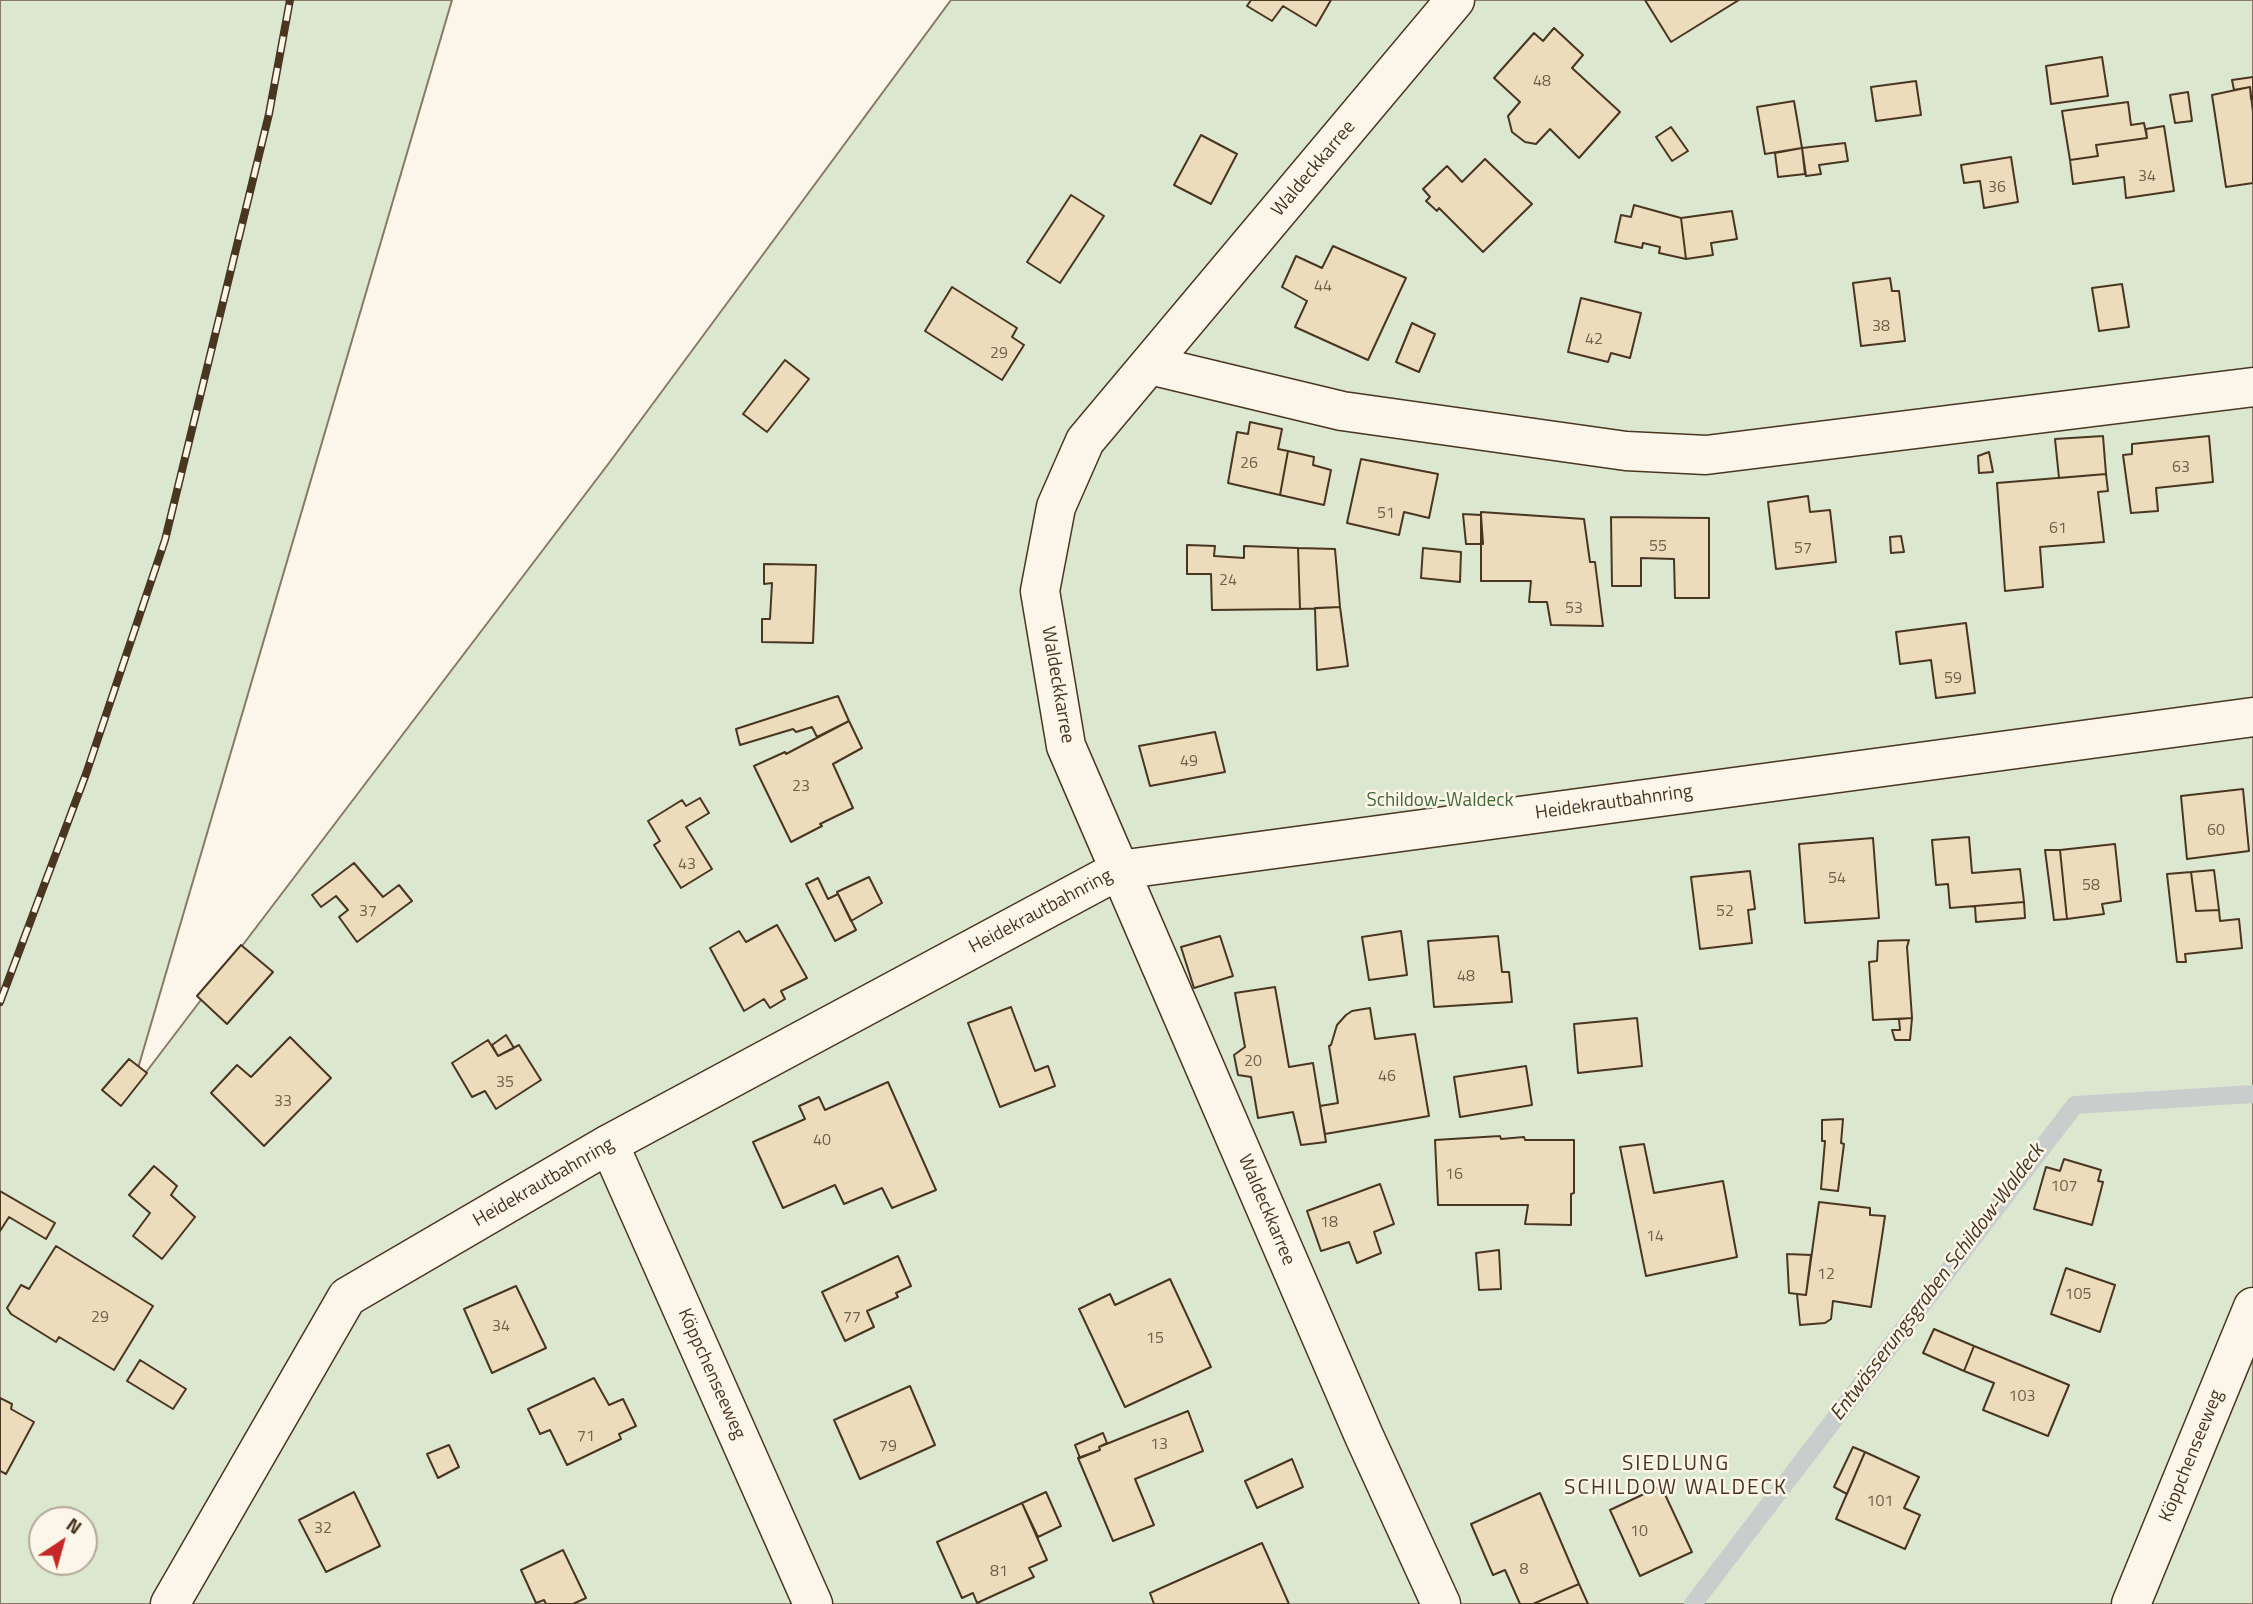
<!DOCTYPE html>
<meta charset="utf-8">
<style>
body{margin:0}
#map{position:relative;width:2253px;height:1604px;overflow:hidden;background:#fbf6e9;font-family:"Titillium Web",sans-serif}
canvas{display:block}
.north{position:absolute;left:28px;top:1506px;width:70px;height:70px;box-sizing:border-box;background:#fbf6e9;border:2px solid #b4a999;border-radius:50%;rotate:36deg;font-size:19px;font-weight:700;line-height:28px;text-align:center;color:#4a3520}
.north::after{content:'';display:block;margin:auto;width:24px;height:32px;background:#c62828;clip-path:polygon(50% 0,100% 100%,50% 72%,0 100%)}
</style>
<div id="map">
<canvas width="2253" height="1604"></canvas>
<div class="north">N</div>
</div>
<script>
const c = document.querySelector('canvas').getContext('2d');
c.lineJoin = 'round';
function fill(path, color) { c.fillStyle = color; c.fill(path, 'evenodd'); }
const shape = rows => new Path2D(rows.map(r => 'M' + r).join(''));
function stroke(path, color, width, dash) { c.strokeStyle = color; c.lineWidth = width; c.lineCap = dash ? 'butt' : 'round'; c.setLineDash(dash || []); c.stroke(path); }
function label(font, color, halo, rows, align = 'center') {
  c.font = font + ' "Titillium Web",sans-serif'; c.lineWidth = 5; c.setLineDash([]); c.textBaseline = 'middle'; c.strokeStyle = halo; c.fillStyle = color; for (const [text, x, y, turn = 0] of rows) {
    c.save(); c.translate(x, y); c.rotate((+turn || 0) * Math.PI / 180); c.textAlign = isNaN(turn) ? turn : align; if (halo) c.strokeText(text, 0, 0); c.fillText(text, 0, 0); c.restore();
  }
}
const green = shape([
 [0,0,452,0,131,1092,609,463,951,0,2253,0,2253,1604,0,1604,0,0],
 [42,1520,84,1520,84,1562,42,1562,42,1520]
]);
fill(green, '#dce7d0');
stroke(green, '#887966', 2);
stroke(shape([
 [1693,1604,2075,1105,2253,1094]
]), '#c9cecd', 18);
const building = shape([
 [1251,0,1331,0,1316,26,1283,6,1272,21,1247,6,1251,0],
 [1645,0,1739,0,1671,42,1645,0],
 [1554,28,1583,55,1572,68,1620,112,1579,158,1550,129,1536,144,1525,142,1512,132,1508,116,1520,102,1494,78,1534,33,1543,41,1554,28],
 [2102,57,2108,96,2051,104,2046,66,2102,57],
 [2253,77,2253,99,2251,99,2250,87,2234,90,2232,80,2253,77],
 [1916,81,1921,115,1876,121,1871,87,1916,81],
 [2250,87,2253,112,2253,183,2226,187,2212,95,2250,87],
 [2188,92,2192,121,2175,123,2170,95,2188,92],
 [1794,101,1802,148,1765,154,1757,107,1794,101],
 [2128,102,2131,125,2144,123,2147,138,2096,145,2098,156,2070,160,2062,111,2128,102],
 [2164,126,2174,191,2126,198,2124,177,2073,184,2070,160,2098,156,2096,145,2147,138,2146,129,2164,126],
 [1671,127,1688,151,1672,161,1656,137,1671,127],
 [1201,135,1237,154,1211,204,1174,185,1201,135],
 [1845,143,1848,161,1819,165,1821,174,1806,176,1802,148,1845,143],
 [1802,148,1805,174,1778,177,1775,153,1802,148],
 [2011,157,2018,202,1984,208,1980,181,1964,183,1961,165,2011,157],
 [1485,159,1532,204,1483,252,1439,208,1437,211,1426,201,1430,197,1423,189,1447,166,1462,182,1485,159],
 [1071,195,1104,216,1060,283,1027,262,1071,195],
 [1634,205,1681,218,1686,259,1659,253,1660,247,1643,243,1642,248,1615,242,1621,215,1631,217,1634,205],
 [1732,211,1737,239,1711,243,1713,255,1686,259,1681,218,1732,211],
 [1333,246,1406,278,1368,360,1295,327,1307,301,1282,287,1296,256,1322,268,1333,246],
 [1890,278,1892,291,1899,291,1905,341,1861,346,1853,283,1890,278],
 [2122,284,2129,327,2099,331,2092,288,2122,284],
 [952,287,1017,328,1012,337,1024,345,1002,380,925,331,952,287],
 [1581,298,1641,313,1630,358,1611,353,1608,362,1568,352,1581,298],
 [1412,323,1435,334,1419,372,1396,362,1412,323],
 [785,360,809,379,767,432,743,414,785,360],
 [1250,422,1282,429,1278,449,1288,451,1280,495,1228,483,1237,432,1248,434,1250,422],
 [2103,436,2106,474,2059,478,2055,439,2103,436],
 [2209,436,2213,482,2156,488,2158,511,2131,513,2123,455,2132,454,2132,444,2209,436],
 [1288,451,1314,457,1313,465,1331,470,1324,505,1280,495,1288,451],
 [1989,452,1993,472,1979,473,1978,456,1989,452],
 [1361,459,1438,474,1429,518,1404,512,1399,535,1347,523,1361,459],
 [2106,474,2108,491,2098,492,2104,542,2040,547,2043,587,2005,591,1997,483,2106,474],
 [1808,496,1810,512,1830,510,1836,562,1776,569,1768,502,1808,496],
 [1481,512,1584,519,1590,562,1595,562,1603,626,1551,625,1547,602,1529,602,1531,581,1481,581,1481,512],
 [1463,514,1481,515,1483,544,1466,544,1463,514],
 [1611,517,1709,518,1709,598,1675,598,1674,559,1641,558,1641,586,1612,586,1611,517],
 [1901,536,1904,552,1891,553,1890,537,1901,536],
 [1187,545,1215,546,1214,556,1244,558,1244,546,1298,548,1300,609,1212,610,1211,574,1187,574,1187,545],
 [1298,548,1335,549,1340,607,1300,609,1298,548],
 [1423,548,1461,552,1460,582,1421,578,1423,548],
 [764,564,816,565,813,643,762,642,762,619,770,619,772,583,764,584,764,564],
 [1340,607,1348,666,1317,670,1315,608,1340,607],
 [1966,623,1975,693,1936,698,1931,660,1900,664,1896,632,1966,623],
 [838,696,849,721,817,737,812,727,796,732,793,729,740,745,736,729,838,696],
 [849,721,862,748,833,764,853,808,820,824,822,826,791,842,754,766,785,752,786,754,849,721],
 [1215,732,1225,772,1150,786,1139,746,1215,732],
 [2243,789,2249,851,2187,859,2181,796,2243,789],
 [700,798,709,813,686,827,712,869,681,888,654,845,660,841,648,821,682,800,686,806,700,798],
 [1969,837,1972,873,2020,869,2024,902,1950,908,1948,884,1936,885,1932,840,1969,837],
 [1873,838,1879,918,1805,923,1799,844,1873,838],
 [2115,844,2121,901,2102,904,2104,914,2067,919,2060,850,2115,844],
 [2045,850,2060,850,2067,919,2054,920,2045,850],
 [354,863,383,897,399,885,412,901,357,942,339,917,348,910,336,896,321,907,312,895,354,863],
 [2214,870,2219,910,2196,911,2191,872,2214,870],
 [1750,871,1755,909,1748,910,1752,943,1700,949,1691,877,1750,871],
 [2191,872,2196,911,2219,910,2220,921,2239,919,2242,948,2185,954,2186,962,2177,962,2167,874,2191,872],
 [869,877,882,903,851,921,837,892,869,877],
 [818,878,828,899,838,894,856,930,835,941,806,884,818,878],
 [2024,902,2025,918,1976,922,1975,906,2024,902],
 [777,925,807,978,781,991,785,999,770,1008,764,999,744,1011,710,948,739,931,746,942,777,925],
 [1401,931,1407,975,1369,980,1362,937,1401,931],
 [1220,936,1233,976,1194,988,1181,947,1220,936],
 [1498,936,1502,972,1509,972,1512,1002,1434,1007,1428,941,1498,936],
 [1909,940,1907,947,1912,1018,1873,1020,1869,962,1877,961,1878,941,1909,940],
 [241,945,273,972,227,1024,197,996,241,945],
 [1275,987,1289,1067,1313,1063,1326,1142,1301,1145,1293,1112,1258,1118,1251,1077,1238,1075,1234,1055,1245,1047,1235,993,1275,987],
 [1011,1007,1035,1071,1048,1066,1055,1086,1000,1107,968,1023,1011,1007],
 [1370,1008,1375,1039,1415,1034,1429,1116,1325,1134,1320,1106,1338,1103,1329,1046,1331,1045,1337,1025,1346,1015,1352,1011,1370,1008],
 [1637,1018,1642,1066,1578,1073,1574,1024,1637,1018],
 [1912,1018,1910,1040,1895,1040,1892,1030,1900,1030,1899,1019,1912,1018],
 [506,1035,514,1048,498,1056,492,1045,506,1035],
 [290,1037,331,1078,264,1146,211,1093,237,1065,251,1077,290,1037],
 [488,1040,498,1056,519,1045,541,1080,496,1109,485,1091,472,1097,452,1063,488,1040],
 [129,1059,147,1073,121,1106,102,1090,129,1059],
 [1526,1066,1532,1105,1460,1117,1454,1077,1526,1066],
 [888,1082,936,1190,892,1208,882,1188,844,1204,835,1185,783,1208,753,1142,805,1119,799,1106,819,1097,825,1110,888,1082],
 [1843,1119,1841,1143,1844,1144,1838,1191,1821,1189,1825,1141,1822,1141,1822,1120,1843,1119],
 [1500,1136,1501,1139,1524,1137,1525,1140,1574,1140,1574,1193,1571,1194,1571,1225,1525,1224,1528,1205,1438,1205,1435,1140,1500,1136],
 [1644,1144,1654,1193,1723,1181,1737,1257,1646,1276,1620,1147,1644,1144],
 [2064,1159,2101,1170,2098,1181,2103,1182,2092,1225,2034,1209,2046,1167,2060,1171,2064,1159],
 [154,1166,177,1186,171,1195,195,1217,162,1259,133,1236,150,1213,129,1195,154,1166],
 [1380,1184,1394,1224,1374,1232,1381,1253,1357,1263,1349,1242,1321,1251,1307,1211,1380,1184],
 [0,1191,55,1223,46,1239,9,1217,0,1231,0,1191],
 [1819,1202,1870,1208,1870,1215,1885,1216,1881,1243,1871,1307,1833,1301,1831,1319,1825,1323,1800,1325,1797,1294,1806,1295,1819,1202],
 [56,1246,153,1306,114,1370,59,1337,56,1342,11,1314,7,1308,21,1285,29,1289,56,1246],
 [1499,1250,1501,1289,1479,1290,1476,1253,1499,1250],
 [1787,1254,1811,1255,1806,1295,1789,1293,1787,1254],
 [898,1256,911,1286,896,1293,898,1297,867,1311,874,1327,845,1341,822,1292,898,1256],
 [2066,1268,2115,1285,2100,1332,2051,1314,2066,1268],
 [1170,1279,1211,1367,1125,1407,1079,1309,1110,1294,1115,1305,1170,1279],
 [516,1286,546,1348,492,1373,464,1309,516,1286],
 [1934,1329,1974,1346,1964,1371,1923,1353,1934,1329],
 [1974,1346,2069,1385,2048,1436,1983,1410,1994,1383,1964,1371,1974,1346],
 [140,1360,186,1389,173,1409,127,1381,140,1360],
 [594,1378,609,1405,623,1399,636,1426,619,1434,621,1439,567,1465,550,1430,540,1434,528,1409,594,1378],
 [910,1386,935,1445,860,1479,834,1420,910,1386],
 [0,1398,12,1404,11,1409,34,1422,6,1474,0,1471,0,1398],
 [1188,1411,1203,1451,1135,1479,1154,1525,1113,1541,1078,1458,1100,1450,1099,1447,1188,1411],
 [1103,1433,1107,1443,1099,1447,1100,1450,1080,1458,1075,1445,1103,1433],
 [449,1445,459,1467,438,1478,427,1454,449,1445],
 [1853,1447,1865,1452,1847,1494,1834,1487,1853,1447],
 [1865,1452,1919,1477,1904,1508,1920,1515,1905,1549,1836,1519,1865,1452],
 [1292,1459,1303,1487,1257,1508,1245,1481,1292,1459],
 [1661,1486,1692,1552,1640,1576,1610,1510,1661,1486],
 [354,1492,380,1546,326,1572,299,1520,354,1492],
 [1046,1492,1061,1526,1038,1537,1022,1503,1046,1492],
 [1540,1493,1579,1584,1533,1604,1520,1604,1505,1570,1493,1575,1471,1524,1540,1493],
 [1022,1503,1047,1560,1029,1568,1034,1577,977,1603,973,1593,962,1598,937,1542,1022,1503],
 [1262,1543,1289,1604,1154,1604,1150,1593,1262,1543],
 [563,1550,586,1598,573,1604,546,1604,544,1600,536,1603,521,1570,563,1550],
 [1579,1584,1588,1604,1533,1604,1579,1584]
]);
fill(building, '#ecdcbc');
stroke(building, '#4a3520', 2);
const minor = shape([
 [1150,365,1342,411,1626,451,1706,455,2253,387],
 [609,1144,813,1604],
 [170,1604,347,1297,609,1144,1119,870,2253,717],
 [1441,1604,1364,1436,1066,746,1040,591,1056,507,1085,441,1455,0],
 [2131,1604,2253,1307]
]);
stroke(minor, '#4a3520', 41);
stroke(minor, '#fbf6e9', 38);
const rail = shape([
 [0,1002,86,774,165,540,269,114,290,0]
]);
stroke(rail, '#4a3520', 8);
stroke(rail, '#fbf6e9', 5, [16]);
label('16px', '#725f47', null, [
 ["48",1542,82],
 ["34",2147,177],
 ["36",1997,188],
 ["44",1323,287],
 ["38",1881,327],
 ["42",1594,340],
 ["29",999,354],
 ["26",1249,464],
 ["63",2181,468],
 ["51",1386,514],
 ["61",2058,529],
 ["55",1658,547],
 ["57",1803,549],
 ["24",1228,581],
 ["53",1574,609],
 ["59",1953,679],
 ["49",1189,762],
 ["23",801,787],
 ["60",2216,831],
 ["43",687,865],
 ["54",1837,879],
 ["58",2091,886],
 ["37",368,912],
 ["52",1725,912],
 ["48",1466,977],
 ["20",1253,1062],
 ["46",1387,1077],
 ["35",505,1083],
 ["33",283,1102],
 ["40",822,1141],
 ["16",1454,1175],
 ["107",2064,1187],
 ["18",1329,1223],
 ["14",1655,1237],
 ["12",1826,1275],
 ["105",2078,1295],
 ["29",100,1318],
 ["77",852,1318],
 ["34",501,1327],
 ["15",1155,1339],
 ["103",2022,1397],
 ["71",586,1437],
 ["13",1159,1445],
 ["79",888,1447],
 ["101",1880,1502],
 ["32",323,1529],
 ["10",1639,1532],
 ["8",1524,1570],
 ["81",999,1572]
]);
label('19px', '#4a3520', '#fbf6e9', [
 ["Waldeckkarree",1314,169,-50],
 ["Waldeckkarree",1057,685,80],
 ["Heidekrautbahnring",1614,803,-8],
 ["Heidekrautbahnring",1041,912,-28],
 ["Heidekrautbahnring",544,1183,-30],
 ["Waldeckkarree",1266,1210,67],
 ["Köppchenseeweg",711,1374,66],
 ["Köppchenseeweg",2192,1456,-68]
]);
label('19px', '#436837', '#fbf6e9', [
 ["Schildow-Waldeck",1440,801]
]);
label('italic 21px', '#4a3520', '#fbf6e9', [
 ["Entwässerungsgraben Schildow-Waldeck",1938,1283,-53]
]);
c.letterSpacing = '2px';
label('21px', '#4a3520', '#fbf6e9', [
 ["SIEDLUNG",1676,1465],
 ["SCHILDOW WALDECK",1676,1489]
]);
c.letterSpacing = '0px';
</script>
